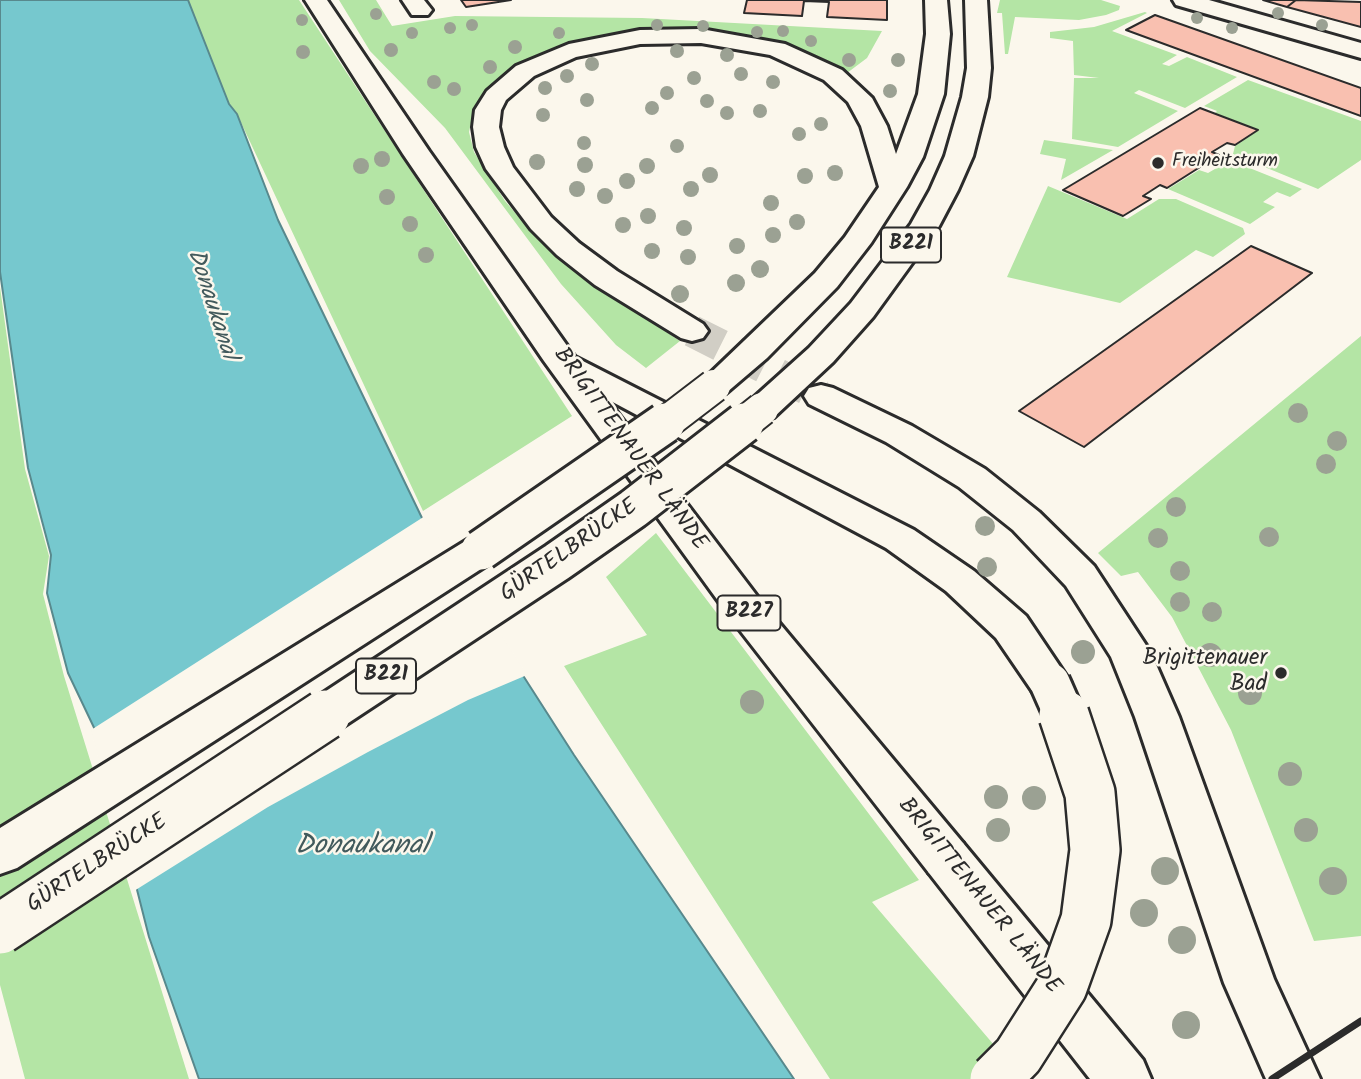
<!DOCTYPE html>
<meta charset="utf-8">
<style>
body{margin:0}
canvas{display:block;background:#fbf7ec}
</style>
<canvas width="1361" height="1079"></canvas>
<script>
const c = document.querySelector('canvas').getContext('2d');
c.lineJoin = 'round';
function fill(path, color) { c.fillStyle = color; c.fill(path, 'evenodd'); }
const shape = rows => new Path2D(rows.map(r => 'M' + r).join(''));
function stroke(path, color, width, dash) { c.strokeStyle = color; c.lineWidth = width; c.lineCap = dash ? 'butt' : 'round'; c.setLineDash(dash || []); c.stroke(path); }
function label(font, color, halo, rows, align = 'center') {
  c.font = font + ' Kalam,sans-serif'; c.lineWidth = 5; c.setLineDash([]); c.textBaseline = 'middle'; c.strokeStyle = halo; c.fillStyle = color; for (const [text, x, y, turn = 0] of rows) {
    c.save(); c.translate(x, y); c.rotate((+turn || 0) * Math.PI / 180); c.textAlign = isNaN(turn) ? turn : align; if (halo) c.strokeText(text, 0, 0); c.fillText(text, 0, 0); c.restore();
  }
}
fill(shape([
 [188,0,299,0,572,416,423,511,237,114,229,104],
 [339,0,376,0,392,26,455,16,642,18,882,31,867,58,847,73,802,50,753,36,677,30,637,31,598,37,554,48,515,67,492,84,474,109,469,132,474,152,505,201,537,238,576,272,680,341,646,368,616,345,561,284,445,128,370,51],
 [1000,0,1101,0,1120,6,1119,10,1106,15,1079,20,1015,17,1008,54,1005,54,1002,13,997,13],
 [1145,12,1147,13,1112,31,1177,55,1162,64,1169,66,1187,57,1237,77,1185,108,1139,90,1134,93,1178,111,1118,147,1072,139,1074,78,1099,78,1074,75,1073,41,1050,38,1050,32,1094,27],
 [1248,80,1361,121,1361,160,1318,189,1233,154,1235,146,1259,130,1215,113,1217,111,1204,106],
 [1044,140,1113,150,1061,180,1066,159,1040,154],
 [1227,162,1237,163,1302,189,1290,197,1277,192,1263,202,1275,207,1250,224,1168,189,1199,170,1208,173],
 [1048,186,1127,219,1159,199,1176,199,1243,228,1245,234,1213,257,1196,250,1120,303,1007,277],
 [0,287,25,469,49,556,43,594,64,676,189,1079,25,1079,0,985],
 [1361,336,1361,936,1314,941,1231,730,1172,617,1138,572,1121,576,1098,553],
 [656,533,919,880,872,902,1023,1079,830,1079,564,666,647,635,606,577]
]), '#b4e5a5');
const water = shape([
 [0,0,188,0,229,104,237,114,278,220,422,518,574,755,794,1079,199,1079,149,937,98,736,68,673,47,593,51,555,28,468,0,272,0,0]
]);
fill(water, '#76c8ce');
stroke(water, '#58898d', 2);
fill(shape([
 [425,516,527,675,468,700,368,752,268,807,134,891,91,730]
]), '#fbf7ec');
const building = shape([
 [461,0,511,0,466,7,461,0],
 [747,0,887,0,887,20,827,17,829,2,804,1,802,16,744,13,747,0],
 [1263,0,1296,0,1287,7,1263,0],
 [1296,0,1361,2,1361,27,1287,7,1296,0],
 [1155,15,1361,88,1361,116,1126,30,1155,15],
 [1200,108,1258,130,1235,145,1227,143,1212,152,1219,155,1167,188,1160,185,1143,196,1151,199,1123,216,1063,190,1200,108],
 [1251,246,1312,273,1084,447,1019,411,1251,246]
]);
fill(building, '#f9c0b0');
stroke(building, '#2b2b2b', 2);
stroke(shape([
 [692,331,821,396]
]), '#d1cec5', 32, [32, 16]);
const street = shape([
 [402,0,424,0,432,10,428,15,412,15,402,0]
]);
const secondary = shape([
 [1173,0,1209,0,1361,43,1361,58,1176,5,1173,0]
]);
const primary = shape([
 [925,0,947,0,950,34,944,94,923,157,907,187,871,243,837,287,767,358,726,393,714,396,702,393,697,386,815,273,845,237,879,187,861,126,848,102,824,80,770,55,701,43,640,44,576,57,534,76,506,100,501,110,499,127,504,147,513,167,551,217,579,243,617,271,703,324,708,331,703,338,692,341,681,338,595,285,557,255,531,229,486,169,476,147,473,127,475,110,487,91,516,66,569,44,640,30,701,29,785,44,842,70,872,98,887,126,896,154,918,94,926,34,925,0],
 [965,0,987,0,991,68,988,97,973,156,958,190,939,226,873,317,833,362,774,417,762,420,750,417,745,409,750,401,809,348,851,303,911,224,930,190,945,156,962,97,967,68,965,0],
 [821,385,833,388,912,426,985,469,1039,512,1094,566,1151,653,1179,717,1274,979,1320,1079,1266,1079,1224,983,1135,717,1111,657,1066,586,1013,530,959,487,886,442,809,404,804,396,809,388,821,385],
 [481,536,495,540,500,550,495,560,17,868,0,874,0,828,467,540,481,536],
 [946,837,963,843,1143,1060,1151,1079,1090,1079,929,873,922,858,929,843,946,837]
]);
const highway = shape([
 [305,0,327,0,429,151,575,357,914,530,974,571,1026,616,1071,683,1065,695,1050,699,1035,695,996,638,946,591,886,548,607,399,760,600,963,843,970,858,963,873,946,879,929,873,732,620,544,361,403,154,305,0]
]);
stroke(street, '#2b2b2b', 6);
stroke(secondary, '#2b2b2b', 6);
stroke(primary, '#2b2b2b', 6);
stroke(highway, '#2b2b2b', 6);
fill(street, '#fbf7ec');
fill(secondary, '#fbf7ec');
fill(primary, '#fbf7ec');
fill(highway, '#fbf7ec');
stroke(shape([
 [1272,1079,1361,1021]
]), '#2b2b2b', 7);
const primaryBridgeFar2 = shape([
 [663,425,714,386],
 [742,425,762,409]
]);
const primaryBridgeFar1 = shape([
 [481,550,665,423],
 [322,717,557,562,633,509,744,423]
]);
const primaryBridge = shape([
 [0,929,325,715]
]);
const highwayBridgeFar1 = shape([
 [1050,683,1065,717]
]);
const highwayBridge = shape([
 [995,1079,1018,1056,1062,987,1086,920,1095,850,1090,793,1064,715]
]);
stroke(primaryBridgeFar2, '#2b2b2b', 36, []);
stroke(primaryBridgeFar1, '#2b2b2b', 45, []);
stroke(primaryBridge, '#2b2b2b', 54, []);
stroke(highwayBridgeFar1, '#2b2b2b', 45, []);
stroke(highwayBridge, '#2b2b2b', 54, []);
stroke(primaryBridgeFar2, '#fbf7ec', 32);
stroke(primaryBridgeFar1, '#fbf7ec', 39);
stroke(primaryBridge, '#fbf7ec', 49);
stroke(highwayBridgeFar1, '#fbf7ec', 39);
stroke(highwayBridge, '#fbf7ec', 49);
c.fillStyle = '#9ba193';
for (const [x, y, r] of [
 [1278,13,6],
 [376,14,6],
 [1197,18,6],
 [302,20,6],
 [472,25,6],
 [657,25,6],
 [1322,25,6],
 [703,26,6],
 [450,28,6],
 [1232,28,6],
 [783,31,6],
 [757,32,6],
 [412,33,6],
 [559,33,6],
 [811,41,6],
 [515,47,7],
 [391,50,7],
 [677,51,7],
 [303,52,7],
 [727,55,7],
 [849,60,7],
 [898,60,7],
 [592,64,7],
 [490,67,7],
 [741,74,7],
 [567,76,7],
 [694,78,7],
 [434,82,7],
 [773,82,7],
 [545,88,7],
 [454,89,7],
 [890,91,7],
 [667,93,7],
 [587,100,7],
 [707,101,7],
 [652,108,7],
 [760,111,7],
 [727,113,7],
 [543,115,7],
 [821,124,7],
 [799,134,7],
 [584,143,7],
 [677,146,7],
 [382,159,8],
 [537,162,8],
 [585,165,8],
 [361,166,8],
 [647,166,8],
 [835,173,8],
 [710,175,8],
 [805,176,8],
 [627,181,8],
 [577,189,8],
 [691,189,8],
 [605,196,8],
 [387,197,8],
 [771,203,8],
 [648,216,8],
 [797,222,8],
 [410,224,8],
 [623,225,8],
 [684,228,8],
 [773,235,8],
 [737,246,8],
 [652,251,8],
 [426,255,8],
 [688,257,8],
 [760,269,9],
 [736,283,9],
 [680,294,9],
 [1298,413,10],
 [1337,441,10],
 [1326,464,10],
 [1176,507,10],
 [985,526,10],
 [1269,537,10],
 [1158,538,10],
 [987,567,10],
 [1180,571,10],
 [1180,602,10],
 [1212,612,10],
 [1083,652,12],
 [1210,655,12],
 [1250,693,12],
 [752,702,12],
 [1290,774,12],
 [996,797,12],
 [1034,798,12],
 [998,830,12],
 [1306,830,12],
 [1165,871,14],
 [1333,881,14],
 [1144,913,14],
 [1182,940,14],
 [1186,1025,14]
]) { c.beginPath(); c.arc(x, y, r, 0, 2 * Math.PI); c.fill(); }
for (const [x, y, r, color] of [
 [1158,163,7,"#2b2b2b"],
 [1281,673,7,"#2b2b2b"]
]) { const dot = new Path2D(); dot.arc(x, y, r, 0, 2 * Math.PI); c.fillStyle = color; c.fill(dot); stroke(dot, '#fbf7ec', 2.5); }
label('19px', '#2b2b2b', '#fbf7ec', [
 ["Freiheitsturm",1172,163]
], 'left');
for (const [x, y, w] of [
 [911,245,60],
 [749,613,63],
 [386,676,60]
]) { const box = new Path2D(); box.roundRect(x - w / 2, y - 17.5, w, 35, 5); c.fillStyle = '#fbf7ec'; c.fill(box); stroke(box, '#2b2b2b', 2); }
label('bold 21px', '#2b2b2b', null, [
 ["B221",911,245],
 ["B227",749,613],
 ["B221",386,676]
]);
label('23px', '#2b2b2b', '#fbf7ec', [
 ["BRIGITTENAUER LÄNDE",629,450,54],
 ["GÜRTELBRÜCKE",570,552,-35],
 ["GÜRTELBRÜCKE",98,865,-33],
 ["BRIGITTENAUER LÄNDE",978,897,51]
]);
label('23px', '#2b2b2b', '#fbf7ec', [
 ["Brigittenauer",1267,660],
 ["Bad",1267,686]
], 'right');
label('italic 24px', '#425a5c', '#fbf7ec', [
 ["Donaukanal",210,305,72]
]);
label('italic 28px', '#425a5c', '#fbf7ec', [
 ["Donaukanal",362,848]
]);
</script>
